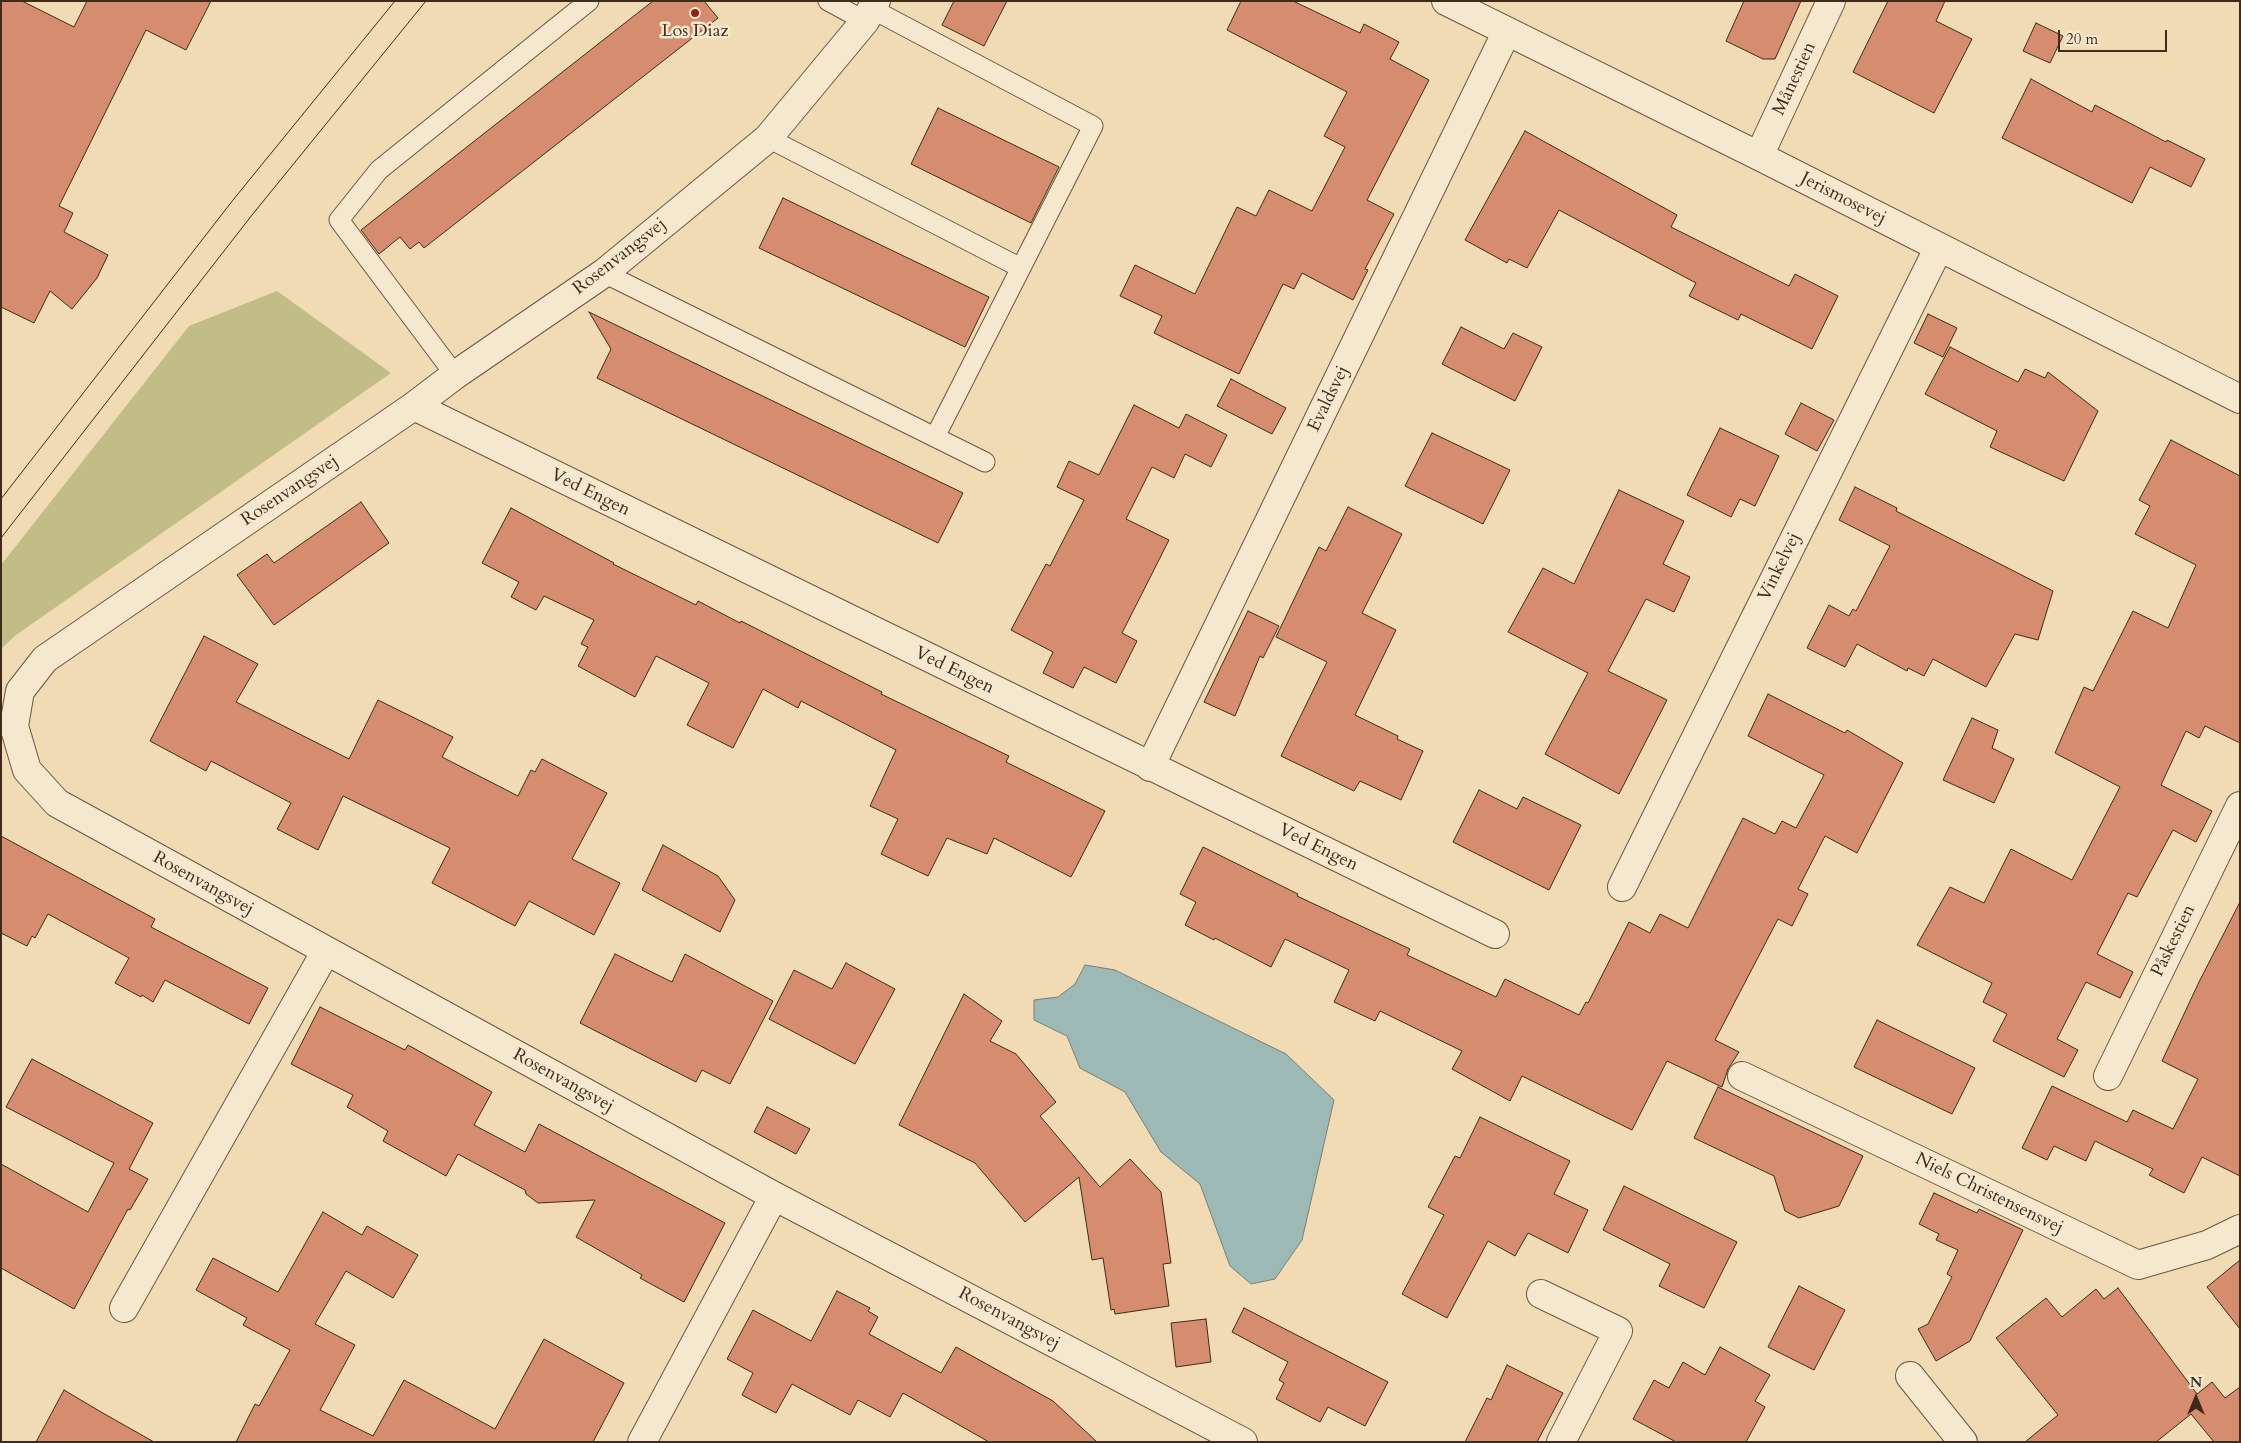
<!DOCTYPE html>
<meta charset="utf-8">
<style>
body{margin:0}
#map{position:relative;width:2241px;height:1443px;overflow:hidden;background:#f0dbb4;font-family:Cardo,serif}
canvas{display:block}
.frame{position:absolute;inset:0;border:2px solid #3f2b1b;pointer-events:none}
.north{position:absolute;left:2171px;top:1373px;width:50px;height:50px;-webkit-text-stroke:4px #f5e8ce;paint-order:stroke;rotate:0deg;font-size:14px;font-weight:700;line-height:20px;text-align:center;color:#3f2b1b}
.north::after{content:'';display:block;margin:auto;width:18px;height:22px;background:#3f2b1b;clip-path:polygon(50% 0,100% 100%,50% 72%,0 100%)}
.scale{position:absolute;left:2058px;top:30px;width:109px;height:22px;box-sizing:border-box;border:2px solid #3f2b1b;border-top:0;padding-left:6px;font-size:15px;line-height:18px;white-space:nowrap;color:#3f2b1b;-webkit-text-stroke:4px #f5e8ce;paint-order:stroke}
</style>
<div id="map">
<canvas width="2241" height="1443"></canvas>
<div class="frame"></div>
<div class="north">N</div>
<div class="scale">20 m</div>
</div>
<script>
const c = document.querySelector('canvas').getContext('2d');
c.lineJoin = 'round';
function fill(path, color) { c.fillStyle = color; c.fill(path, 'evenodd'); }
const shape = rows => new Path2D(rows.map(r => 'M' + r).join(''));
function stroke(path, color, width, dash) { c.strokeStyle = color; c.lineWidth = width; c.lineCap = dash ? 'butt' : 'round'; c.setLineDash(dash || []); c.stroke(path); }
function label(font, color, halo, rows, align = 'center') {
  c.font = font + ' Cardo,serif'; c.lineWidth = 5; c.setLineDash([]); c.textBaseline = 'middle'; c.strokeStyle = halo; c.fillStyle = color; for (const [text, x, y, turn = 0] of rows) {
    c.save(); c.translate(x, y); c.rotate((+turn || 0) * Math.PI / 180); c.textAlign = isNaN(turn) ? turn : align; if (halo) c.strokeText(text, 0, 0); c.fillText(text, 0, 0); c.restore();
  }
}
fill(shape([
 [277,291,391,373,16,635,1,649,1,565,189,326]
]), '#c2bd87');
const water = shape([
 [1085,965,1115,970,1286,1054,1334,1100,1302,1240,1275,1279,1251,1284,1230,1266,1200,1184,1161,1152,1125,1092,1080,1068,1067,1036,1034,1020,1034,1000,1058,997,1075,984,1085,965]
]);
fill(water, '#9db9b6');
stroke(water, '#778078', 1);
const building = shape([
 [1,1,22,1,74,27,87,1,211,1,186,50,146,30,59,206,73,213,64,232,108,255,97,278,72,309,50,291,34,323,1,307,1,1],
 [653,1,704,1,718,18,424,248,419,242,410,249,400,237,379,254,361,230,653,1],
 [954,1,1007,1,984,46,942,25,954,1],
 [1241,1,1293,1,1360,33,1364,24,1399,42,1390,59,1429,80,1367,200,1394,214,1365,269,1368,270,1353,300,1302,273,1294,289,1283,284,1239,374,1154,333,1162,316,1120,296,1135,265,1195,294,1237,207,1256,216,1269,190,1312,211,1345,147,1324,136,1347,92,1227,30,1241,1],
 [1744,1,1801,1,1775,59,1763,59,1726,41,1744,1],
 [1888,1,1945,1,1936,21,1972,39,1934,113,1853,72,1888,1],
 [2036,23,2063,36,2050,63,2023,51,2036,23],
 [2031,79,2092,112,2095,105,2166,142,2167,140,2205,159,2191,187,2150,167,2132,203,2002,138,2031,79],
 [938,108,1059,167,1031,223,911,164,938,108],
 [1525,131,1677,215,1671,227,1789,286,1795,274,1838,296,1812,349,1741,314,1738,320,1689,296,1696,283,1559,210,1527,268,1509,259,1507,263,1465,240,1525,131],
 [783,198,989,297,965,347,759,248,783,198],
 [589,312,963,493,938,543,597,378,611,349,589,312],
 [1928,314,1957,328,1943,357,1914,343,1928,314],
 [1461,327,1504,349,1513,333,1542,347,1515,401,1442,364,1461,327],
 [1950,347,2018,382,2025,369,2045,378,2048,372,2098,411,2064,481,1990,447,1997,431,1925,394,1950,347],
 [1231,379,1286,408,1272,434,1217,406,1231,379],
 [1801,403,1834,420,1817,451,1785,434,1801,403],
 [1134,405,1179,428,1186,414,1227,435,1211,467,1185,454,1174,478,1152,467,1126,519,1169,540,1122,633,1137,641,1116,683,1084,667,1073,688,1043,673,1053,652,1011,630,1046,564,1050,566,1084,500,1057,487,1069,461,1099,475,1134,405],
 [1720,428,1779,456,1755,506,1740,499,1731,517,1687,495,1720,428],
 [1432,433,1510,470,1483,524,1405,486,1432,433],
 [2171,440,2240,476,2240,743,2205,726,2199,738,2186,731,2161,785,2212,811,2196,842,2173,830,2137,897,2128,893,2097,954,2133,972,2120,998,2086,982,2057,1039,2078,1050,2064,1077,1993,1041,2007,1014,1983,1002,1992,983,1917,945,1950,887,1984,903,2011,849,2072,880,2120,787,2055,753,2084,687,2093,691,2133,611,2168,628,2196,565,2135,534,2150,506,2139,500,2171,440],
 [1855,487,1897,508,1896,511,2053,591,2038,640,2015,634,1986,687,1933,659,1924,676,1908,668,1907,671,1857,644,1845,667,1807,648,1829,605,1849,616,1853,609,1856,611,1890,546,1839,520,1855,487],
 [1619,490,1684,521,1663,564,1690,577,1674,612,1646,599,1608,671,1667,700,1619,794,1545,754,1588,673,1508,632,1543,568,1574,584,1619,490],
 [361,502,389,543,274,625,237,575,267,554,274,563,361,502],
 [1348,507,1402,534,1362,613,1396,630,1355,715,1398,736,1397,739,1423,751,1401,800,1360,781,1354,791,1281,756,1327,662,1276,637,1319,547,1326,551,1348,507],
 [511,508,614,563,613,564,696,605,698,601,740,623,741,621,882,692,881,694,1009,756,1006,762,1105,811,1071,877,994,838,987,854,947,838,928,876,881,854,898,819,870,806,896,750,801,701,798,708,763,689,733,748,687,725,709,683,656,656,635,697,578,666,588,647,581,644,594,620,544,596,536,610,511,597,519,582,482,563,511,508],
 [1248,611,1279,626,1263,658,1260,656,1235,716,1204,702,1248,611],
 [204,636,258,664,236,702,349,759,378,700,453,737,442,757,518,796,531,770,535,772,542,759,607,793,572,859,620,883,594,935,529,901,515,926,432,883,450,848,343,796,318,850,277,829,291,803,211,761,206,771,150,741,204,636],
 [1768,694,1845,733,1847,730,1903,763,1857,853,1825,836,1798,889,1808,894,1792,926,1778,919,1715,1040,1739,1052,1728,1069,1722,1087,1667,1061,1632,1130,1522,1076,1510,1101,1452,1069,1462,1051,1380,1011,1375,1021,1334,1002,1349,970,1285,939,1271,967,1215,938,1214,940,1185,925,1196,902,1180,894,1203,847,1298,894,1297,896,1410,949,1407,955,1496,997,1505,979,1579,1015,1586,1002,1588,1003,1629,922,1650,933,1660,914,1688,928,1743,818,1775,834,1782,821,1796,828,1824,775,1748,736,1768,694],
 [1972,718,1998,730,1992,748,2014,759,1994,803,1943,780,1972,718],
 [1479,790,1517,809,1523,797,1581,825,1549,890,1453,842,1479,790],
 [1,836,155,919,151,927,268,988,249,1024,165,980,153,1002,142,995,141,997,115,983,129,958,48,914,35,938,32,936,27,946,1,933,1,836],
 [663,845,718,876,735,900,720,932,642,890,663,845],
 [2240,902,2240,1176,2202,1157,2184,1193,2149,1175,2153,1169,2095,1141,2086,1161,2054,1146,2047,1160,2022,1148,2052,1086,2127,1122,2133,1110,2173,1129,2198,1079,2162,1061,2199,982,2240,902],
 [615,954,672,982,685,954,773,1001,730,1084,702,1070,696,1082,580,1023,615,954],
 [846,963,895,989,855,1064,769,1019,794,970,832,989,846,963],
 [964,994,1002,1021,990,1041,1016,1054,1056,1102,1040,1116,1100,1187,1130,1159,1161,1192,1171,1263,1163,1264,1169,1306,1115,1314,1114,1309,1111,1310,1103,1258,1092,1260,1079,1177,1025,1222,975,1163,899,1125,964,994],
 [320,1007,405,1050,408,1045,492,1092,474,1125,525,1152,539,1124,725,1223,684,1302,640,1278,642,1275,576,1237,595,1200,538,1203,526,1194,525,1190,458,1154,446,1176,383,1141,388,1131,347,1107,353,1095,291,1064,320,1007],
 [1877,1020,1975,1068,1952,1114,1854,1067,1877,1020],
 [32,1059,153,1123,129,1169,148,1179,130,1210,128,1209,74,1309,1,1268,1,1164,88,1212,114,1163,6,1107,32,1059],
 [1718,1087,1863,1156,1839,1206,1799,1218,1785,1211,1774,1176,1694,1138,1718,1087],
 [767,1107,810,1129,796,1154,754,1132,767,1107],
 [1480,1117,1570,1161,1554,1194,1588,1210,1568,1253,1528,1233,1515,1256,1488,1241,1447,1318,1402,1294,1444,1215,1428,1207,1455,1156,1460,1158,1480,1117],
 [1624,1186,1737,1242,1704,1308,1659,1286,1670,1264,1603,1230,1624,1186],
 [1934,1193,1977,1213,1979,1209,2023,1230,1970,1341,1936,1361,1918,1329,1928,1324,1952,1277,1947,1274,1958,1250,1936,1240,1939,1234,1919,1224,1934,1193],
 [323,1212,362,1235,367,1226,418,1255,393,1298,346,1271,315,1324,355,1345,320,1410,373,1436,404,1380,495,1429,544,1339,624,1383,593,1442,236,1442,255,1404,259,1406,290,1350,243,1325,247,1318,196,1290,213,1258,278,1292,323,1212],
 [2240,1260,2240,1329,2207,1287,2240,1260],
 [1799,1286,1845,1310,1814,1370,1768,1347,1799,1286],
 [2118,1288,2197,1394,2212,1382,2225,1398,2240,1387,2240,1442,2214,1442,2191,1414,2156,1442,2025,1442,2058,1415,1996,1338,2046,1298,2062,1317,2096,1289,2104,1299,2118,1288],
 [837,1291,870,1308,868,1311,878,1317,869,1334,941,1373,956,1347,1053,1401,1097,1442,989,1442,903,1393,890,1417,858,1400,850,1415,792,1384,776,1413,742,1395,753,1373,727,1359,753,1310,811,1341,837,1291],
 [1244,1308,1388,1382,1365,1426,1328,1407,1320,1422,1276,1399,1284,1383,1279,1380,1288,1362,1232,1332,1244,1308],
 [1206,1319,1211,1362,1176,1367,1171,1323,1206,1319],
 [1720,1347,1770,1375,1755,1401,1765,1407,1746,1442,1676,1442,1633,1419,1654,1380,1669,1388,1683,1362,1705,1375,1720,1347],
 [1507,1365,1563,1393,1537,1442,1465,1442,1487,1398,1491,1400,1507,1365],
 [64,1390,101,1412,154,1442,36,1442,64,1390]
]);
fill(building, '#d68c6f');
stroke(building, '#3f2b1b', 1);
const service = shape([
 [828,1,865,21],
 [872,9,1093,126,935,437],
 [768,138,1021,268],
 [604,273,985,462],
 [455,375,339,220,379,170,589,1]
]);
const minor = shape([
 [876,1,865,21,768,138,604,273,455,375,414,406,45,659,20,691,14,726,27,770,57,803,774,1196,1243,1442],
 [1446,1,1759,156,2240,399],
 [1759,156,1831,1],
 [414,406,1495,934],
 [1150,767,1507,31],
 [1622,887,1939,247],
 [1742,1076,2138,1265,2207,1245,2240,1229],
 [2108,1076,2240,806],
 [1541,1294,1618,1331,1561,1442],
 [124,1308,326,951],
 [1910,1376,1963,1442],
 [642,1442,774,1196]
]);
stroke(service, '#6b5741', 21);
stroke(minor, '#6b5741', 30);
stroke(service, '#f5e8ce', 19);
stroke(minor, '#f5e8ce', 28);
stroke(shape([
 [1,499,233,200,395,1],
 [1,538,252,215,426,1]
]), '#3f2b1b', 1);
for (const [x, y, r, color] of [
 [695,13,5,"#8f2418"]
]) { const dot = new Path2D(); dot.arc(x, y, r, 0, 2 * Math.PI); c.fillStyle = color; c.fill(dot); stroke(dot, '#f5e8ce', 2); }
label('18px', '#3f2b1b', '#f5e8ce', [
 ["Los Diaz",695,32]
]);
label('18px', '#3f2b1b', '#f5e8ce', [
 ["Månestien",1795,79,-65],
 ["Jerismosevej",1843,199,27],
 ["Rosenvangsvej",620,257,-38],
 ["Evaldsvej",1329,399,-64],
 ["Rosenvangsvej",290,491,-34],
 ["Ved Engen",590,493,26],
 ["Vinkelvej",1780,567,-64],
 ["Ved Engen",954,671,26],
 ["Ved Engen",1318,848,26],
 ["Rosenvangsvej",203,884,29],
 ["Påskestien",2174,941,-64],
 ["Rosenvangsvej",563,1081,29],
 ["Niels Christensensvej",1989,1194,26],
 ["Rosenvangsvej",1009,1319,28]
]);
</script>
